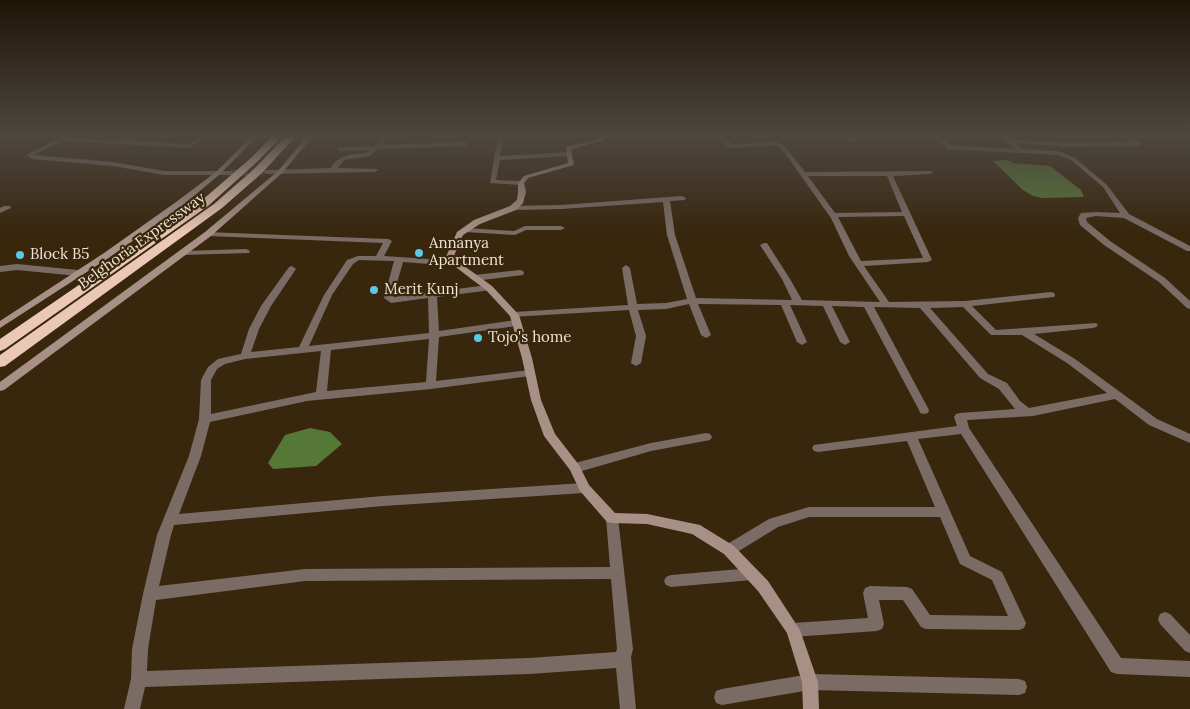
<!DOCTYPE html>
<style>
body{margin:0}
canvas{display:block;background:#38260d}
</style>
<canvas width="1190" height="709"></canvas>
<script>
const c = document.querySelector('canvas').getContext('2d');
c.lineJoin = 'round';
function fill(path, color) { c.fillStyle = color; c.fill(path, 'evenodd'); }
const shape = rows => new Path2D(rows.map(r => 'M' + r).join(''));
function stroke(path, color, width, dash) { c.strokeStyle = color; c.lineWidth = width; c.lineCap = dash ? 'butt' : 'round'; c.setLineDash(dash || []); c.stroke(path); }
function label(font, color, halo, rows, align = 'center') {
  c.font = font + ' Lora,serif'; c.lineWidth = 4.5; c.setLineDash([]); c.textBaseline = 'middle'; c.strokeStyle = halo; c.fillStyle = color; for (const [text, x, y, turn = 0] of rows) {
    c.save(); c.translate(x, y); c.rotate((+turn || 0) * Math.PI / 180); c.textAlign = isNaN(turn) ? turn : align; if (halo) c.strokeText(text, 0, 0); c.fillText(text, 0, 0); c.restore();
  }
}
fill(shape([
 [1008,160,1013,163,1050,166,1081,190,1084,197,1042,198,1033,196,1023,190,993,161],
 [310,428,330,432,342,444,316,466,273,469,268,463,285,435]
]), '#567837');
stroke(shape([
 [231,173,263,172]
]), '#53422b', 7, [7, 3]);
fill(shape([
 [66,135,70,135,70,138,122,140,133,135,140,135,131,141,188,144,204,135,211,135,189,148,63,141,34,155,113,162,164,171,231,171,234,173,231,175,164,175,113,166,32,159,26,155,66,135],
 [385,135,391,135,381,145,466,142,469,144,466,146,377,149,370,156,344,160,338,168,377,169,378,170,375,172,266,174,263,172,266,170,331,168,333,164,340,158,352,154,366,153,370,150,340,151,337,149,338,148,374,146,385,135],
 [498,135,504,135,500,156,569,152,572,154,569,156,500,160,496,180,521,181,524,183,521,185,490,183,498,135],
 [650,135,656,135,659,140,654,141,650,135],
 [716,135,722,135,732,144,779,142,788,150,805,172,932,171,933,172,930,174,893,176,932,260,928,262,864,266,889,302,965,301,1051,292,1054,293,1055,295,1054,297,972,306,996,330,1096,323,1098,325,1096,327,1093,328,1034,334,1075,359,1157,419,1190,434,1190,443,1149,425,1115,399,1033,416,967,420,969,428,1121,658,1190,661,1190,677,1117,674,1111,672,961,434,918,439,970,556,1002,572,1026,623,1024,628,1019,630,926,629,921,627,903,600,879,600,884,624,882,629,877,631,793,637,788,635,786,630,788,625,793,623,868,618,863,593,865,588,870,586,907,587,912,589,930,615,1008,616,992,580,960,564,940,517,809,517,778,527,734,554,729,556,724,554,722,550,724,546,769,519,809,507,935,507,907,441,818,452,814,451,812,448,814,445,957,426,954,417,956,414,960,413,1015,409,999,389,980,378,920,308,874,307,929,410,928,413,924,414,920,413,919,410,864,307,832,306,850,342,845,345,840,342,823,306,790,305,807,342,802,345,797,342,781,305,698,304,711,335,706,338,701,335,689,304,666,309,638,310,646,336,641,363,636,366,631,363,636,336,629,310,511,317,509,315,514,312,628,305,622,268,626,265,630,268,637,304,666,303,687,299,667,235,663,202,561,209,513,210,510,210,510,206,561,205,682,196,686,198,685,200,670,201,675,235,696,298,792,300,782,279,760,245,764,243,767,243,790,279,802,300,880,302,849,256,831,218,784,152,776,145,732,148,726,146,716,135],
 [808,176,887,176,902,212,835,213,808,176],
 [904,216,923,258,861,261,838,217,904,216],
 [963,307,991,335,1022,335,1067,363,1107,393,1029,408,1020,401,1007,383,988,374,930,308,963,307],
 [842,135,848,135,856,141,851,142,842,135],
 [904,135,938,135,950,145,1014,149,1000,135,1006,135,1011,139,1068,143,1131,142,1119,135,1126,135,1141,143,1142,144,1139,146,1068,147,1015,143,1022,149,1059,151,1075,158,1107,185,1129,214,1190,246,1190,251,1187,251,1124,218,1096,216,1086,218,1087,222,1110,241,1165,278,1190,301,1190,309,1187,308,1159,282,1104,245,1080,225,1078,218,1081,213,1096,212,1120,213,1103,187,1071,160,1058,155,948,149,934,138,907,137,904,135],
 [4,206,10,206,11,208,0,213,0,208,4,206],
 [525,226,561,226,565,228,561,230,526,230,515,235,465,232,461,230,465,228,514,231,525,226],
 [205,232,388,239,392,241,384,256,458,261,458,265,455,266,403,262,393,297,488,285,491,286,492,288,491,290,437,297,439,331,516,320,521,323,516,326,439,337,436,381,530,370,535,373,530,376,431,389,307,401,210,422,201,456,179,514,383,496,584,483,588,485,590,488,588,491,584,493,383,506,174,525,171,535,159,586,305,569,610,567,606,518,607,514,612,513,617,514,618,518,633,649,631,657,636,709,620,709,616,668,529,674,145,687,140,709,124,709,131,679,132,649,143,594,157,535,189,456,199,419,201,380,208,367,218,359,241,354,249,329,261,306,289,267,292,266,296,269,271,306,259,329,251,352,299,347,324,295,347,260,358,256,376,256,383,243,208,236,204,234,205,232],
 [359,260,394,261,384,298,391,303,428,298,429,333,309,346,332,295,353,264,359,260],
 [429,339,426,382,327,391,331,350,429,339],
 [321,351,316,392,211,414,211,380,217,369,225,364,245,359,321,351],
 [611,579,617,649,616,652,529,658,147,671,148,649,156,600,305,581,611,579],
 [246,249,250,251,249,253,183,255,179,253,183,251,246,249],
 [17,264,78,270,82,273,78,276,17,270,0,272,0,266,17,264],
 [520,270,523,271,524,273,523,275,474,281,470,278,474,275,520,270],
 [706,433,710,434,712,437,710,440,651,451,575,473,571,471,569,468,571,465,575,463,651,443,706,433],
 [752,568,757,570,759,574,757,578,752,580,671,587,666,585,664,581,666,577,671,575,752,568],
 [1165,612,1170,614,1190,635,1190,653,1185,651,1160,624,1158,619,1160,614,1165,612],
 [810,674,1019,679,1025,681,1027,687,1025,693,1019,695,810,690,722,705,716,703,714,697,716,691,722,689,810,674]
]), '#7a6c65');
fill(shape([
 [253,135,259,135,220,174,182,206,110,257,0,328,0,321,104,253,176,202,216,172,253,135],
 [308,135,314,135,282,173,211,236,4,390,0,391,0,382,205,232,278,171,308,135],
 [604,135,611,135,602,141,571,149,574,165,528,178,524,183,526,192,523,203,516,210,480,224,463,235,453,258,492,286,519,315,532,358,541,400,555,434,579,465,589,485,615,513,647,514,700,525,734,546,768,581,800,630,818,682,819,709,803,709,802,682,787,633,758,591,724,554,692,534,647,524,612,523,607,522,580,491,570,470,544,436,531,400,522,358,510,316,486,290,445,259,457,232,474,220,510,206,517,200,518,192,518,183,524,176,568,163,566,147,598,139,604,135]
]), '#a89087');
fill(shape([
 [273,135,283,135,258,161,208,206,5,349,0,351,0,339,200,202,252,157,273,135],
 [287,135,297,135,262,173,222,208,5,366,0,367,0,355,214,204,254,169,287,135]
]), '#ebc7b7');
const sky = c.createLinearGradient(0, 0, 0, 234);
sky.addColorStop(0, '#1f1507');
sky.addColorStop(0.58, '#4d4740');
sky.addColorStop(1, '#4d474000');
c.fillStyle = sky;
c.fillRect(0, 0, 1190, 234);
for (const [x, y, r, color] of [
 [419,253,5,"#5bc8e6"],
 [20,255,5,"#5bc8e6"],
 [374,290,5,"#5bc8e6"],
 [478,338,5,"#5bc8e6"]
]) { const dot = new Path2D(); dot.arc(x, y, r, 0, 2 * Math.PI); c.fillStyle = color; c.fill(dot); stroke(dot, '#38260d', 2); }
label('15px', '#efe4d5', '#38260d', [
 ["Belghoria Expressway",142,241,-36]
]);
label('15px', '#efe4d5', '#38260d', [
 ["Annanya",429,244],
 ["Apartment",429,261],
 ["Block B5",30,255],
 ["Merit Kunj",384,290],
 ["Tojo's home",488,338]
], 'left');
</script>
